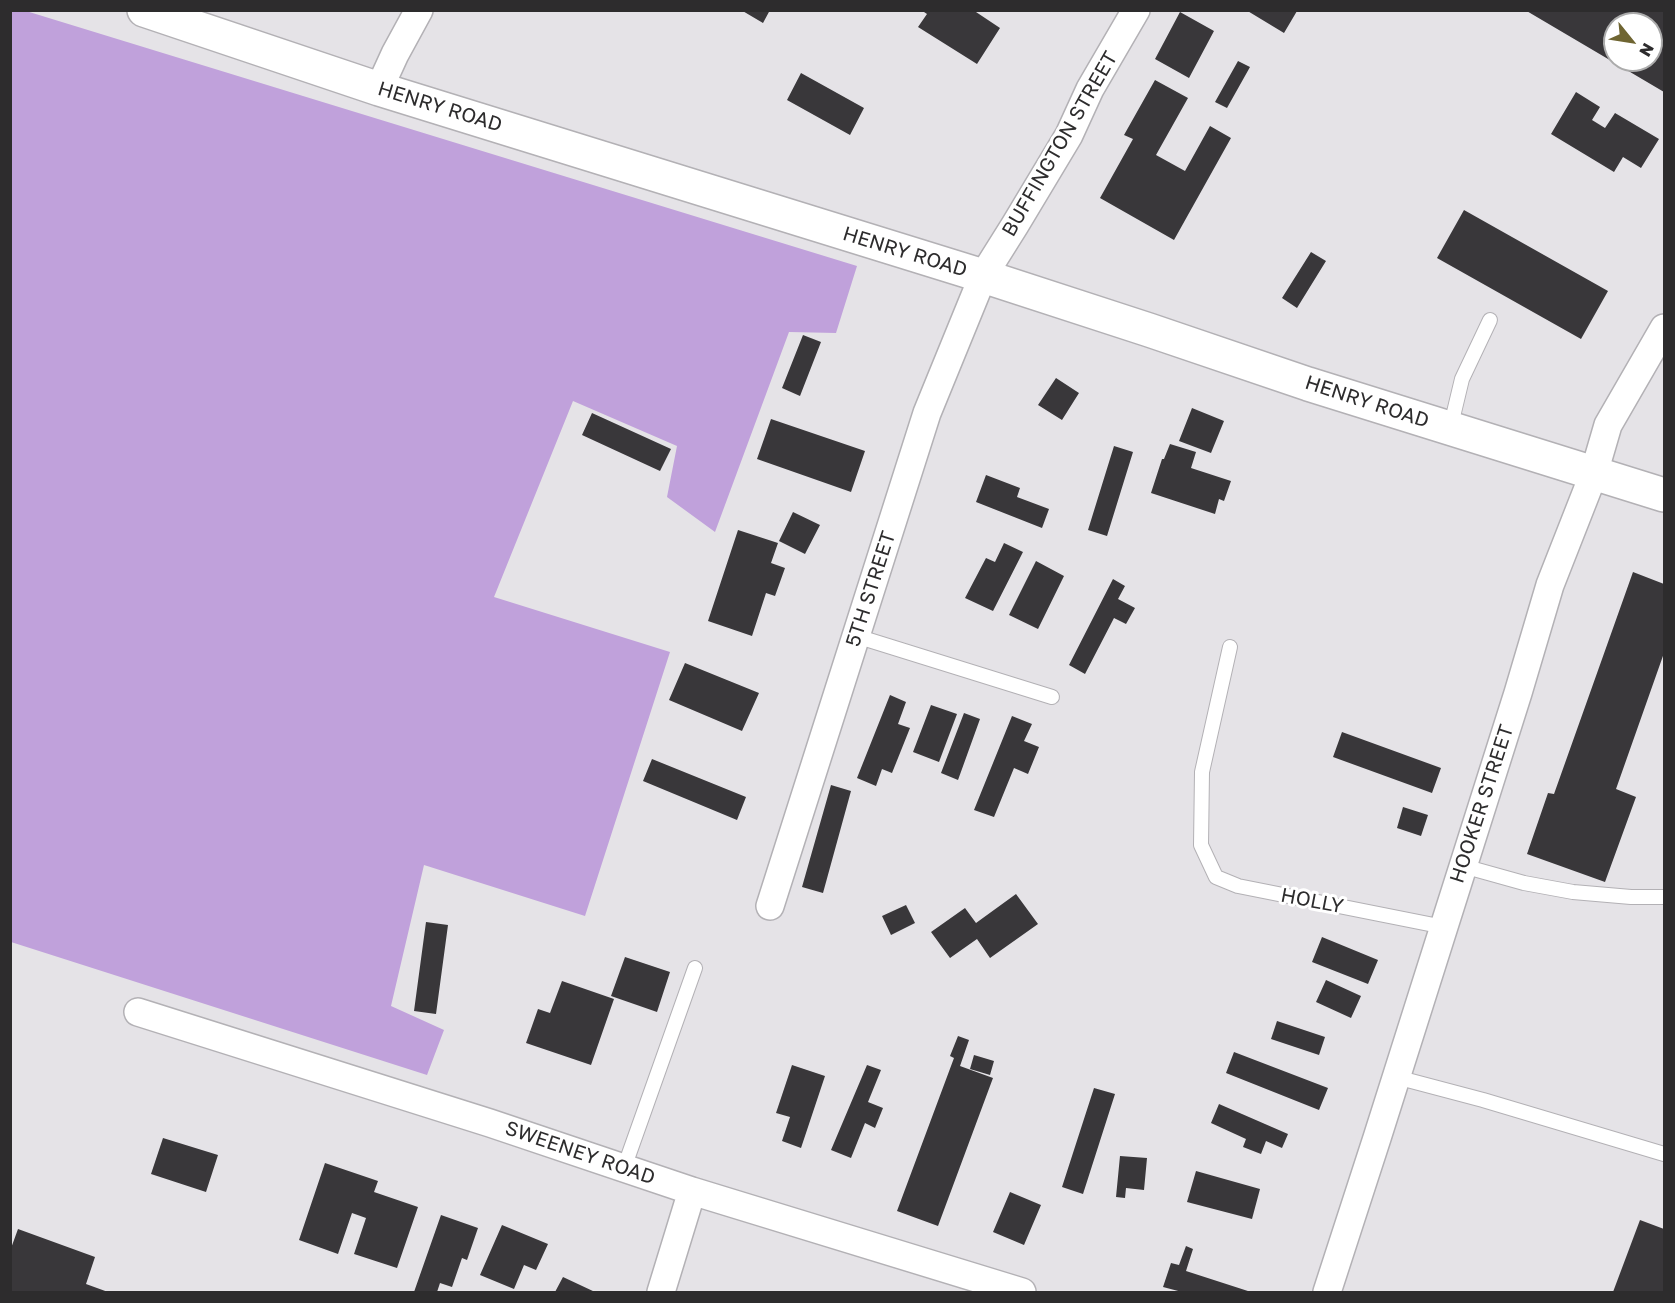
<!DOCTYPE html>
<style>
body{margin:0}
#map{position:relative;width:1675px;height:1303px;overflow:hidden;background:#e5e3e7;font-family:"Golos Text",sans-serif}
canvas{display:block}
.frame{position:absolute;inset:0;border:12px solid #2d2c2d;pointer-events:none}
.north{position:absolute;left:1603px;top:12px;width:60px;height:60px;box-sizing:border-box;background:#fff;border:2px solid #ababab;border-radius:50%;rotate:120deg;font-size:16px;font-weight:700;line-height:24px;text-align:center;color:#2d2c2d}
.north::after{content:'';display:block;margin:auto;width:21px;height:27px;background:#6f6532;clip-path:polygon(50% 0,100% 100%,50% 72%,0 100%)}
</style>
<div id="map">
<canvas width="1675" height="1303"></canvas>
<div class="frame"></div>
<div class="north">N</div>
</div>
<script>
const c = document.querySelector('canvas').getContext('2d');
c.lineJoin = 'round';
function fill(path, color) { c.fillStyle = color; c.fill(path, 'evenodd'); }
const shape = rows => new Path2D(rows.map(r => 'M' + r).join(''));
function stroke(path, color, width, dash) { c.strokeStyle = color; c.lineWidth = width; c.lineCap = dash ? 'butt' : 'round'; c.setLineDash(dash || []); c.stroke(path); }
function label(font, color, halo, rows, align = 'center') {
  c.font = font + ' "Golos Text",sans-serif'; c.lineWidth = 6; c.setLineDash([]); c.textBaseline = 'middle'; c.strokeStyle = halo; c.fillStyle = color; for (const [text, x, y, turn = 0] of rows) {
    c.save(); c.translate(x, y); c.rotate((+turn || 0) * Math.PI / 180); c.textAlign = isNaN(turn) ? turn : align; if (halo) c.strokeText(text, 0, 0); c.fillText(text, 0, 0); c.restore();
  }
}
fill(shape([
 [11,10,26,11,857,266,836,333,789,332,715,532,667,497,677,446,573,401,494,597,670,652,585,916,424,865,391,1006,444,1030,427,1075,11,942]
]), '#c0a1db');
fill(shape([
 [741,10,770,10,763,23],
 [921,10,973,10,1000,28,977,64,918,27,927,14],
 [1246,10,1296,10,1297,11,1284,33],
 [1525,10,1664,10,1664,92],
 [1615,24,1651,24,1651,60,1615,60],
 [1180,12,1214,31,1189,78,1155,59],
 [1238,61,1250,67,1227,108,1215,102],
 [801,73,864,108,850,135,787,100],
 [1155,80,1188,98,1156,155,1185,171,1210,126,1231,138,1174,240,1100,198,1133,139,1124,135],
 [1576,92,1600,107,1592,120,1605,128,1615,113,1659,139,1641,168,1623,157,1614,172,1551,134],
 [1464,210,1608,291,1581,339,1437,258],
 [1311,252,1326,261,1297,308,1282,298],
 [803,335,821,342,800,396,782,388],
 [1056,378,1079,393,1062,420,1038,405],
 [1192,408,1224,421,1211,453,1179,441],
 [592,413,671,449,660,471,582,435],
 [771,419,865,451,851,492,757,459],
 [1170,444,1196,452,1191,468,1231,481,1224,501,1219,499,1215,514,1151,493,1162,459,1164,459],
 [1114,446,1133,452,1107,536,1088,530],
 [986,475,1020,488,1017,497,1049,509,1042,528,976,502],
 [793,512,820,525,805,554,779,541],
 [738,530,778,543,771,563,785,568,775,596,766,593,752,636,708,621],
 [1004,543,1023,552,993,611,965,598,986,558,995,562],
 [1036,561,1064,576,1038,629,1009,615],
 [1633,572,1664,584,1664,653,1616,789,1636,797,1605,882,1527,854,1548,793,1554,794],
 [1113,579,1125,586,1118,599,1135,608,1126,624,1114,618,1085,674,1069,665],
 [685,663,759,693,742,731,669,700],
 [890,695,906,702,898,724,910,728,892,773,882,769,876,786,857,778],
 [931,705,957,714,939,762,913,752],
 [964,713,980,719,958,780,941,773],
 [1012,716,1032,724,1024,741,1039,747,1028,774,1014,768,994,817,974,810],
 [1342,732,1441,768,1432,793,1333,757],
 [652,759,746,797,737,820,643,781],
 [831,785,851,791,823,893,802,887],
 [1403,807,1428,815,1421,836,1397,828],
 [1016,894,1038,924,990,958,977,939,950,958,931,932,965,908,976,923],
 [906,905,915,923,891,935,882,916],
 [426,922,448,925,436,1014,414,1011],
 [1322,937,1378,960,1368,984,1312,962],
 [625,957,670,972,657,1012,611,996],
 [1326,980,1361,996,1351,1018,1316,1002],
 [562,981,614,999,591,1065,526,1043,538,1009,550,1013],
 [1277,1021,1325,1037,1319,1055,1271,1039],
 [958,1036,969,1040,960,1066,993,1078,938,1226,897,1211,954,1058,950,1056],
 [1234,1052,1328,1088,1319,1110,1226,1073],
 [974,1055,994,1061,990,1075,970,1069],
 [792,1065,825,1076,801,1148,782,1141,790,1117,776,1113],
 [867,1065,881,1070,868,1102,883,1108,875,1128,865,1123,851,1158,831,1150],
 [1094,1088,1115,1094,1083,1194,1062,1187],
 [1219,1104,1288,1134,1282,1148,1266,1141,1261,1154,1243,1147,1246,1139,1211,1123],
 [163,1138,218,1155,206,1192,151,1174],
 [1120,1156,1147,1158,1144,1190,1126,1188,1125,1198,1116,1197],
 [325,1163,378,1181,374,1192,418,1207,397,1268,354,1254,366,1218,352,1213,338,1254,299,1240],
 [1196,1171,1260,1189,1252,1219,1187,1202],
 [1010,1192,1041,1205,1024,1245,993,1232],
 [441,1215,478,1228,467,1260,462,1258,452,1287,440,1283,437,1292,414,1292],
 [1640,1220,1664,1229,1664,1292,1613,1292],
 [502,1225,548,1244,536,1270,524,1265,514,1289,480,1275],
 [18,1229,95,1257,86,1284,108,1292,10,1292,10,1251],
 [1186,1246,1193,1249,1186,1271,1251,1292,1182,1292,1163,1287,1171,1263,1179,1265],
 [563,1277,595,1292,555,1292]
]), '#39373a');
const lane = shape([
 [1450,429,1462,379,1490,320],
 [856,636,1052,697],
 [1230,647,1202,772,1201,845,1216,877,1238,886,1444,927],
 [1463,866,1524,883,1573,892,1631,897,1664,897],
 [1396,1077,1483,1100,1664,1154],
 [624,1168,695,968]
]);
const street = shape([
 [379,89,395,54,419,10],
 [770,906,927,413,983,276,1015,225,1069,135,1090,89,1136,10],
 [138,1012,490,1123,692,1191,1022,1292],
 [661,1292,692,1191],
 [1327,1292,1377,1138,1518,693,1550,585,1594,473,1608,425,1664,328]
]);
const secondary = shape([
 [144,10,379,89,983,276,1149,330,1308,384,1664,495]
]);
stroke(lane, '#b3b1b5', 16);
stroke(street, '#b3b1b5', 30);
stroke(secondary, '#b3b1b5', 36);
stroke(lane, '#fff', 14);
stroke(street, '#fff', 27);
stroke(secondary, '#fff', 33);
label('20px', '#2d2c2d', '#fff', [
 ["HENRY ROAD",440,107,17],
 ["BUFFINGTON STREET",1060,144,-60],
 ["HENRY ROAD",905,252,17],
 ["HENRY ROAD",1367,402,18],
 ["5TH STREET",871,589,-72],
 ["HOOKER STREET",1482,804,-72],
 ["HOLLY",1312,901,11],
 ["SWEENEY ROAD",580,1153,19]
]);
</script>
